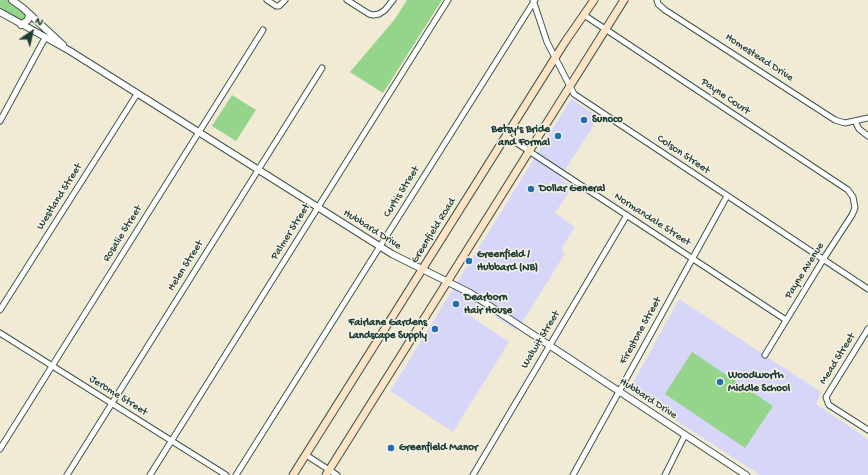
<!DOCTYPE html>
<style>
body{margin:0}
#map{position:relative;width:868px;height:475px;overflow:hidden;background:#f1ead5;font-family:"Gochi Hand",sans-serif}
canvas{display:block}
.north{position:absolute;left:12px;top:12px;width:40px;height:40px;-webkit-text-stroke:3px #f7f3e8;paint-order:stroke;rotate:34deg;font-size:11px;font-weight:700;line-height:16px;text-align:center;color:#1f3d34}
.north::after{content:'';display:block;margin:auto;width:14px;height:18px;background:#1f3d34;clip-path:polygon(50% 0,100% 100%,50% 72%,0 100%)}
</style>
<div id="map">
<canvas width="868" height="475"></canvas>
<div class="north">N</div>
</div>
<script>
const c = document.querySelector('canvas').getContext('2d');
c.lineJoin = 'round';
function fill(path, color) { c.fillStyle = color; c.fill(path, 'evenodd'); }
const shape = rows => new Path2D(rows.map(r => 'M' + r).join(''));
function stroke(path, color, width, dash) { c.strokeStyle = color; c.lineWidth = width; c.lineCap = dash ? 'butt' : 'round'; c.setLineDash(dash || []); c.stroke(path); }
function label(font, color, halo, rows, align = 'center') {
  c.font = font + ' "Gochi Hand",sans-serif'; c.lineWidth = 3; c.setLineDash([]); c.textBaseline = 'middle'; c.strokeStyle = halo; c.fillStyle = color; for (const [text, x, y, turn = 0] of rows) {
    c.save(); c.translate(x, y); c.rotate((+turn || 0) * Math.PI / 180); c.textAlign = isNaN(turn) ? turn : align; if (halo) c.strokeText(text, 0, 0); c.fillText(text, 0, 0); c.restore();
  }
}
fill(shape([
 [571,99,599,117,560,178,573,186,555,213,575,227,562,248,564,255,523,321,516,330,476,304,469,315,509,342,453,432,390,391],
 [679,299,821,392,816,404,868,439,868,475,760,475,629,390]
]), '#d6d7f8');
fill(shape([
 [0,0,8,0,25,12,26,18,23,20,19,19,0,7],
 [407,0,442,0,383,93,350,72,395,19],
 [232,95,256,110,236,141,212,126],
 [692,352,773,406,745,448,665,394]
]), '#94d48b');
const minor = shape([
 [267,0,276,6,279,6,285,0],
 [347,0,369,14,373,15,379,14,385,10,393,0],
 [533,0,547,42,574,94,868,289],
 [657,0,658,4,665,10,835,120,845,123,868,118],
 [584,15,848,190,853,197,855,208,852,215,826,255,765,355],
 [0,121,45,38],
 [855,121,859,129,868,136],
 [506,136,786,320],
 [0,310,137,94],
 [868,329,826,397,828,403,829,405,868,430],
 [0,333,226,475],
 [0,449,263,30],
 [306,455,337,475],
 [67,475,322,68],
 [150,475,448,0],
 [236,475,535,0],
 [473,475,627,215],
 [573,475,727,196],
 [665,475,685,435]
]);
const tertiary = shape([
 [12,0,23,8,63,45],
 [0,12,70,51,392,254,470,293,746,475],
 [21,25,28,20,29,14]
]);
const secondary = shape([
 [293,475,565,42,594,0],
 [326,475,624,0]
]);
stroke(minor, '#3e574c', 7);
stroke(tertiary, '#3e574c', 8);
stroke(secondary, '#3e574c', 9);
stroke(minor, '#fff', 5);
stroke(tertiary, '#fff', 6);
stroke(secondary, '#fee4c5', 7);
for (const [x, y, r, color] of [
 [584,120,4,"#1f6fb2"],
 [558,136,4,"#1f6fb2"],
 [531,189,4,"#1f6fb2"],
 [469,261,4,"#1f6fb2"],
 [456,304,4,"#1f6fb2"],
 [435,329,4,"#1f6fb2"],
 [720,382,4,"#1f6fb2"],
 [391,448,4,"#1f6fb2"]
]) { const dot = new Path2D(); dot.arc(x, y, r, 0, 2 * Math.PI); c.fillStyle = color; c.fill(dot); stroke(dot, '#f7f3e8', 1.5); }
label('11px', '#1f3d34', '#f7f3e8', [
 ["Homestead Drive",759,58,33],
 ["Payne Court",725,97,34],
 ["Colson Street",683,155,34],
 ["Curtis Street",402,192,-58],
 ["Westland Street",60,197,-58],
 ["Normandale Street",652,220,33],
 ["Hubbard Drive",372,230,32],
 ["Greenfield Road",434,231,-58],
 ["Palmer Street",291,232,-58],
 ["Rosalie Street",123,234,-58],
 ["Helen Street",186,266,-58],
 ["Payne Avenue",805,271,-58],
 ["Firestone Street",641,331,-61],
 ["Walwit Street",541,340,-59],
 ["Mead Street",838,359,-58],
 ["Jerome Street",118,396,32],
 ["Hubbard Drive",648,399,33]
]);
label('bold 11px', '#1f3d34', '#f7f3e8', [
 ["Sunoco",592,120],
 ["Betsy's Bride",550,130,"right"],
 ["and Formal",550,143,"right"],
 ["Dollar General",539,189],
 ["Greenfield /",477,255],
 ["Hubbard (NB)",477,268],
 ["Dearborn",464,298],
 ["Hair House",464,311],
 ["Fairlane Gardens",427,323,"right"],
 ["Landscape Supply",427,336,"right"],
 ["Woodworth",728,376],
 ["Middle School",728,389],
 ["Greenfield Manor",399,448]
], 'left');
</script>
